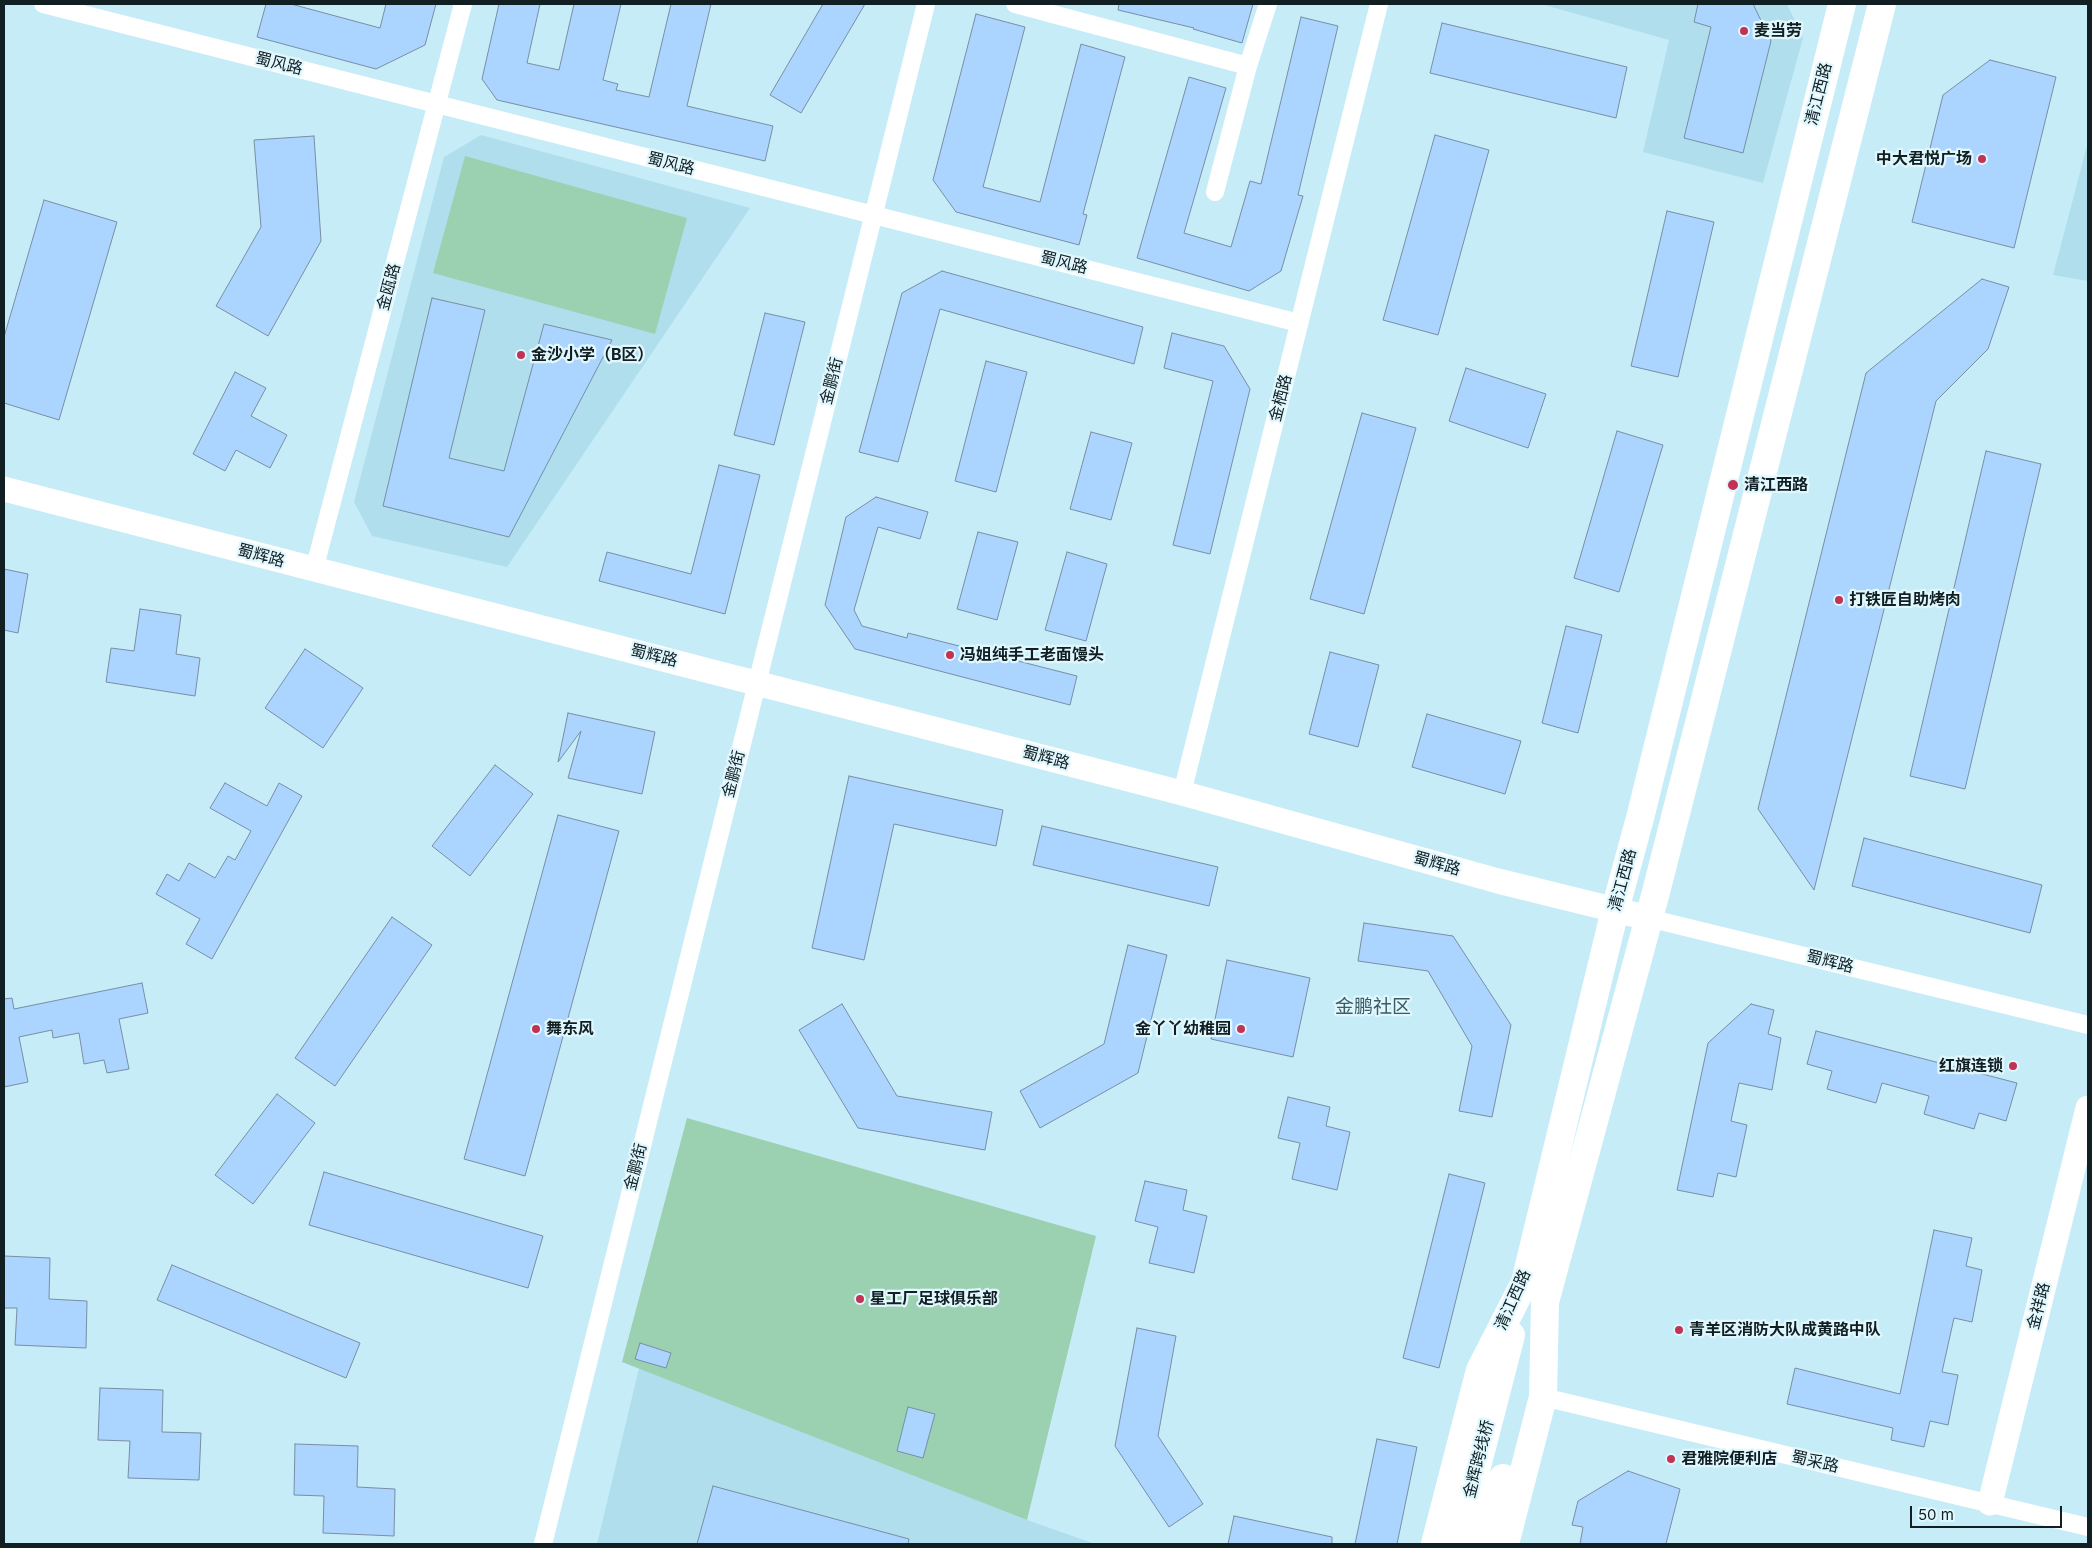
<!DOCTYPE html>
<meta charset="utf-8">
<style>
body{margin:0}
#map{position:relative;width:2092px;height:1548px;overflow:hidden;background:#c6ecf8;font-family:Inter,sans-serif}
canvas{display:block}
.frame{position:absolute;inset:0;border:5px solid #111f23;pointer-events:none}
.scale{position:absolute;left:1910px;top:1506px;width:152px;height:22px;box-sizing:border-box;border:2px solid #111f23;border-top:0;padding-left:6px;font-size:15px;line-height:18px;white-space:nowrap;color:#111f23;-webkit-text-stroke:4px #e0f7fe;paint-order:stroke}
</style>
<div id="map">
<canvas width="2092" height="1548"></canvas>
<div class="frame"></div>
<div class="scale">50 m</div>
</div>
<script>
const c = document.querySelector('canvas').getContext('2d');
c.lineJoin = 'round';
function fill(path, color) { c.fillStyle = color; c.fill(path, 'evenodd'); }
const shape = rows => new Path2D(rows.map(r => 'M' + r).join(''));
function stroke(path, color, width, dash) { c.strokeStyle = color; c.lineWidth = width; c.lineCap = dash ? 'butt' : 'round'; c.setLineDash(dash || []); c.stroke(path); }
function label(font, color, halo, rows, align = 'center') {
  c.font = font + ' Inter,"Noto Sans SC",sans-serif'; c.lineWidth = 4.5; c.setLineDash([]); c.textBaseline = 'middle'; c.strokeStyle = halo; c.fillStyle = color; for (const [text, x, y, turn = 0] of rows) {
    c.save(); c.translate(x, y); c.rotate((+turn || 0) * Math.PI / 180); c.textAlign = isNaN(turn) ? turn : align; if (halo) c.strokeText(text, 0, 0); c.fillText(text, 0, 0); c.restore();
  }
}
fill(shape([
 [1541,4,1787,4,1803,38,1763,183,1643,152,1669,40],
 [481,135,750,208,507,567,372,536,354,502,444,157],
 [2088,142,2088,281,2053,275],
 [639,1368,1027,1520,1095,1544,597,1544]
]), '#b0deed');
fill(shape([
 [465,156,687,218,655,334,433,273],
 [687,1118,1096,1236,1027,1520,622,1362]
]), '#9bd1b0');
const building = shape([
 [266,4,291,4,380,28,386,4,436,4,425,45,376,69,257,37,266,4],
 [499,4,540,4,527,63,559,70,574,4,621,4,603,80,618,84,616,90,649,97,671,4,711,4,687,106,773,126,765,161,497,100,482,79,499,4],
 [823,4,865,4,801,113,770,95,823,4],
 [1119,4,1253,4,1242,43,1193,29,1194,28,1118,10,1119,4],
 [1698,4,1753,4,1771,41,1743,153,1684,138,1711,27,1694,22,1698,4],
 [976,14,1025,27,983,187,1040,202,1081,44,1125,57,1083,214,1087,215,1079,245,956,212,933,180,976,14],
 [1301,17,1338,26,1298,195,1303,196,1281,271,1249,291,1137,258,1189,77,1226,88,1184,233,1231,247,1250,181,1261,184,1301,17],
 [1442,23,1627,67,1616,118,1430,73,1442,23],
 [1990,60,2056,77,2014,248,1912,222,1943,95,1990,60],
 [1435,135,1489,150,1438,335,1383,320,1435,135],
 [314,136,321,241,268,336,216,306,261,227,254,140,314,136],
 [44,200,117,222,59,420,4,403,4,337,44,200],
 [1667,211,1714,222,1678,377,1631,366,1667,211],
 [942,271,1143,327,1134,364,940,309,898,462,859,452,902,293,942,271],
 [1982,279,2009,287,1988,349,1936,401,1814,890,1758,809,1866,373,1982,279],
 [432,298,485,310,449,458,504,471,544,324,612,340,509,537,383,506,432,298],
 [765,313,805,322,774,445,734,435,765,313],
 [1172,333,1224,346,1250,389,1210,554,1173,545,1213,381,1164,368,1172,333],
 [986,361,1027,372,996,492,955,481,986,361],
 [1466,368,1546,394,1528,448,1449,421,1466,368],
 [235,372,266,388,251,416,287,435,270,468,236,450,225,471,193,454,235,372],
 [1362,413,1416,428,1364,614,1310,599,1362,413],
 [1617,431,1663,445,1619,592,1574,578,1617,431],
 [1091,432,1132,443,1111,520,1070,509,1091,432],
 [1986,451,2041,464,1965,789,1910,776,1986,451],
 [719,465,760,475,725,614,599,581,607,552,691,574,719,465],
 [876,497,928,512,920,539,878,527,854,610,862,626,907,638,908,633,1077,676,1070,705,855,649,825,605,846,517,876,497],
 [978,532,1018,542,997,620,957,609,978,532],
 [1067,552,1107,564,1086,641,1045,630,1067,552],
 [4,569,28,574,18,633,4,630,4,569],
 [140,609,181,615,176,654,200,658,195,696,106,682,111,648,134,651,140,609],
 [1566,626,1602,635,1578,733,1542,723,1566,626],
 [305,649,363,688,323,748,265,708,305,649],
 [1330,652,1379,665,1358,747,1309,734,1330,652],
 [568,713,655,732,642,794,568,778,581,731,558,762,568,713],
 [1427,714,1521,741,1505,794,1412,767,1427,714],
 [495,765,533,794,470,876,432,846,495,765],
 [849,776,1003,810,996,846,894,824,864,960,812,948,849,776],
 [225,783,267,806,279,783,302,796,212,959,186,944,200,919,156,894,167,874,179,881,189,863,215,878,228,856,235,860,251,831,210,808,225,783],
 [558,815,619,831,525,1176,464,1159,558,815],
 [1042,826,1218,867,1209,906,1033,865,1042,826],
 [1864,838,2042,885,2030,933,1852,886,1864,838],
 [392,917,432,945,335,1086,295,1058,392,917],
 [1364,923,1453,936,1511,1025,1492,1117,1459,1111,1472,1046,1428,971,1358,961,1364,923],
 [1128,945,1167,955,1138,1073,1040,1128,1020,1091,1104,1044,1128,945],
 [1227,960,1310,978,1293,1057,1211,1039,1227,960],
 [142,983,148,1013,119,1019,129,1069,107,1073,104,1060,84,1064,79,1033,53,1038,52,1030,19,1037,28,1082,4,1087,4,999,12,998,14,1009,142,983],
 [842,1004,897,1096,992,1112,985,1150,858,1128,799,1030,842,1004],
 [1751,1004,1774,1010,1768,1034,1781,1038,1772,1090,1739,1083,1731,1121,1747,1125,1736,1177,1718,1173,1713,1197,1677,1190,1708,1043,1751,1004],
 [1816,1031,2017,1083,2006,1121,1979,1113,1974,1129,1924,1114,1929,1096,1882,1083,1876,1103,1827,1089,1832,1071,1807,1064,1816,1031],
 [277,1094,315,1123,253,1204,215,1175,277,1094],
 [1288,1097,1330,1107,1326,1126,1350,1132,1337,1190,1292,1179,1300,1143,1278,1138,1288,1097],
 [324,1172,543,1236,528,1288,309,1225,324,1172],
 [1449,1174,1485,1183,1439,1368,1403,1358,1449,1174],
 [1145,1181,1187,1190,1183,1210,1207,1216,1194,1273,1149,1263,1158,1227,1135,1221,1145,1181],
 [1934,1230,1972,1238,1966,1266,1982,1270,1972,1322,1954,1318,1942,1372,1958,1375,1948,1425,1930,1421,1924,1447,1891,1440,1893,1428,1787,1404,1795,1368,1900,1394,1934,1230],
 [4,1256,50,1258,49,1299,87,1301,86,1348,15,1345,17,1308,4,1308,4,1256],
 [172,1265,360,1343,346,1378,157,1300,172,1265],
 [1137,1328,1176,1336,1158,1436,1203,1504,1169,1527,1115,1446,1137,1328],
 [640,1343,671,1353,666,1368,635,1359,640,1343],
 [100,1388,163,1390,162,1432,201,1433,199,1480,128,1478,130,1441,98,1440,100,1388],
 [908,1407,935,1414,923,1458,897,1451,908,1407],
 [1377,1439,1417,1447,1397,1544,1355,1544,1377,1439],
 [295,1444,358,1446,357,1487,395,1489,394,1536,323,1533,324,1496,294,1495,295,1444],
 [1628,1471,1680,1489,1666,1544,1580,1544,1583,1527,1572,1525,1578,1501,1628,1471],
 [713,1486,909,1539,908,1544,697,1544,713,1486],
 [1234,1516,1332,1537,1332,1544,1228,1544,1234,1516]
]);
fill(building, '#abd4fe');
stroke(building, '#788ea5', 1);
stroke(shape([
 [43,4,1299,323],
 [1015,4,1248,66],
 [1215,192,1248,66,1268,4],
 [314,570,463,4],
 [1182,793,1379,4],
 [1648,918,2088,1025],
 [1543,1397,2088,1527],
 [543,1544,926,4]
]), '#fff', 18);
stroke(shape([
 [4,489,1182,793,1498,881,1648,918],
 [1990,1503,2088,1108]
]), '#fff', 25);
stroke(shape([
 [1435,1544,1480,1370,1525,1282,1615,910,1640,818,1842,4],
 [1457,1544,1511,1335],
 [1485,1544,1503,1478],
 [1505,1544,1543,1397,1545,1302,1656,892,1882,4]
]), '#fff', 28);
for (const [x, y, r, color] of [
 [1744,31,5,"#c13254"],
 [1982,159,5,"#c13254"],
 [521,355,5,"#c13254"],
 [1733,485,6,"#c13254"],
 [1839,600,5,"#c13254"],
 [950,655,5,"#c13254"],
 [536,1029,5,"#c13254"],
 [1241,1029,5,"#c13254"],
 [2013,1066,5,"#c13254"],
 [860,1299,5,"#c13254"],
 [1679,1330,5,"#c13254"],
 [1671,1459,5,"#c13254"]
]) { const dot = new Path2D(); dot.arc(x, y, r, 0, 2 * Math.PI); c.fillStyle = color; c.fill(dot); stroke(dot, '#e0f7fe', 2); }
label('bold 16px', '#111f23', '#e0f7fe', [
 ["麦当劳",1754,31],
 ["中大君悦广场",1972,159,"right"],
 ["金沙小学（B区）",531,355],
 ["清江西路",1744,485],
 ["打铁匠自助烤肉",1849,600],
 ["冯姐纯手工老面馒头",960,655],
 ["舞东风",546,1029],
 ["金丫丫幼稚园",1231,1029,"right"],
 ["红旗连锁",2003,1066,"right"],
 ["星工厂足球俱乐部",870,1299],
 ["青羊区消防大队成黄路中队",1689,1330],
 ["君雅院便利店",1681,1459]
], 'left');
label('16px', '#111f23', '#e0f7fe', [
 ["蜀风路",279,64,14],
 ["清江西路",1819,94,-76],
 ["蜀风路",671,164,14],
 ["蜀风路",1064,263,14],
 ["金瓯路",389,287,-75],
 ["金鹏街",832,381,-76],
 ["金栖路",1281,398,-76],
 ["蜀辉路",261,556,15],
 ["蜀辉路",654,656,14],
 ["蜀辉路",1046,758,15],
 ["金鹏街",734,774,-76],
 ["蜀辉路",1437,864,16],
 ["清江西路",1623,880,-75],
 ["蜀辉路",1830,962,14],
 ["金鹏街",636,1167,-76],
 ["清江西路",1513,1300,-66],
 ["金祥路",2039,1306,-76],
 ["金辉跨线桥",1479,1459,-76],
 ["蜀采路",1815,1462,13]
]);
label('19px', '#3a5c66', '#e0f7fe', [
 ["金鹏社区",1373,1007]
]);
</script>
